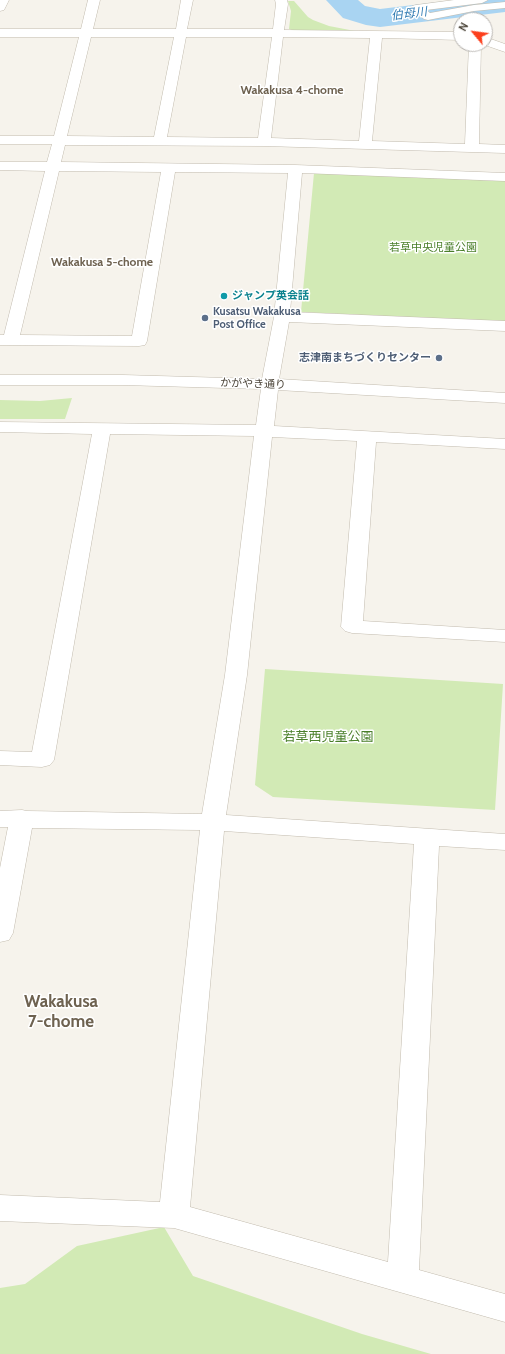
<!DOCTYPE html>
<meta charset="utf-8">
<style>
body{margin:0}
#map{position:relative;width:505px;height:1354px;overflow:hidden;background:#f6f3ec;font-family:Cabin,sans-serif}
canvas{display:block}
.north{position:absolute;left:453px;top:12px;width:40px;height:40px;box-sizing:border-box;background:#fff;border:1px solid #b7b4b0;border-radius:50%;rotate:299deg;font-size:11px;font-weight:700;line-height:16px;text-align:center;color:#4b4439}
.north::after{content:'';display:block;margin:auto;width:14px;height:18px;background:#fc3f1d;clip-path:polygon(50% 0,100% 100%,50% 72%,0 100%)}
</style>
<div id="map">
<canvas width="505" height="1354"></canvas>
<div class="north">N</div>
</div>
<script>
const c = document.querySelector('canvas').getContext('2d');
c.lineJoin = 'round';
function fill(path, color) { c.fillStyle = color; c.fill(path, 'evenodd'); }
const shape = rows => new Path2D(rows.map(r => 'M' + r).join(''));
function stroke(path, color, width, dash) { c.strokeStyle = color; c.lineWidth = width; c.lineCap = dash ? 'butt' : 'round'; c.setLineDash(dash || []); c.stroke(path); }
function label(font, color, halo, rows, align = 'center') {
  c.font = font + ' Cabin,"Noto Sans JP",sans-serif'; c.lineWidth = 3; c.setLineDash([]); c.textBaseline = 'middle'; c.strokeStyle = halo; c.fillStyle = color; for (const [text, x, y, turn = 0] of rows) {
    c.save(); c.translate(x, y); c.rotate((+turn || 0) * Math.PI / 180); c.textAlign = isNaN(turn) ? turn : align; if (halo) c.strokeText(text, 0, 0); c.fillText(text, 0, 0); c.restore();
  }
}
fill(shape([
 [288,1,294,1,308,17,313,20,329,26,355,31,297,32,289,29,291,11],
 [314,173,505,181,505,322,301,312],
 [72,398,65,419,0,419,0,400,40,401],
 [265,669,503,684,495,810,273,797,255,785],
 [164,1227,193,1276,362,1334,431,1354,0,1354,0,1288,25,1284,77,1246]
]), '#d2eab5');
fill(shape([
 [326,0,358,0,365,6,380,9,455,0,505,0,505,12,380,27,366,25,343,18,326,0]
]), '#a9d4f2');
const minor = shape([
 [0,0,9,0,4,10,0,11,0,0],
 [88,0,100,0,93,29,176,29,181,0,193,0,187,29,273,29,276,4,275,0,287,0,288,4,284,30,461,32,461,40,382,38,372,141,465,144,469,44,481,44,479,144,505,145,505,153,264,146,65,145,61,162,295,165,505,173,505,181,302,173,290,312,505,321,505,331,289,322,279,379,505,393,505,403,278,390,274,426,505,439,505,449,376,442,363,621,505,630,505,642,352,633,345,631,341,627,357,441,272,437,247,675,226,815,505,834,505,850,439,846,419,1270,505,1294,505,1322,174,1228,0,1221,0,1195,160,1202,200,830,32,828,13,933,9,940,0,942,0,868,8,827,0,827,0,811,22,810,27,811,202,814,225,675,254,436,110,434,54,760,50,765,42,767,0,765,0,751,32,752,92,434,0,432,0,422,256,425,261,389,123,385,0,385,0,375,123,375,262,379,274,317,288,173,175,172,147,341,145,345,139,346,0,345,0,335,4,335,45,171,0,170,0,162,47,162,52,144,0,144,0,136,54,136,79,37,0,37,0,29,81,29,88,0],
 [91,37,174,37,154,137,67,136,91,37],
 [186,37,272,37,258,138,167,137,186,37],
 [283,37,370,38,359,141,271,138,283,37],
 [59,171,161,172,132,336,20,335,59,171],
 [224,831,414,844,388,1262,190,1207,224,831],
 [454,0,488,0,482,3,426,10,430,13,474,5,505,2,505,8,474,11,428,20,424,19,410,8,412,6,416,5,454,0],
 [485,37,505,44,505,52,482,44,485,44,485,37]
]);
stroke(minor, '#c2bbae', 1);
fill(minor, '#fff');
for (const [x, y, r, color] of [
 [224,296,4,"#0f9aa8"],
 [205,318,4,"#5c6f8a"],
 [439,358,4,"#5c6f8a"]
]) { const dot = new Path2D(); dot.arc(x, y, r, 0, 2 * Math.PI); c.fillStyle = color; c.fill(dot); stroke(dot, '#fff', 1.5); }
label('11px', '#4a7f2a', '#fff', [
 ["若草中央児童公園",433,248]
]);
label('bold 11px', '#0d838f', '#fff', [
 ["ジャンプ英会話",232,296]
], 'left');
label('bold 11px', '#4e5e75', '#fff', [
 ["Kusatsu Wakakusa",213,312],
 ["Post Office",213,325],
 ["志津南まちづくりセンター",431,358,"right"]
], 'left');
label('11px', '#4b4439', '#fff', [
 ["かがやき通り",253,384,2]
]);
label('italic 12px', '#2e7ab2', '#fff', [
 ["伯母川",409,14,-7]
]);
label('bold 12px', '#6e6250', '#fff', [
 ["Wakakusa 4-chome",292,90],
 ["Wakakusa 5-chome",102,262]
]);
label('13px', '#4a7f2a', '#fff', [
 ["若草西児童公園",328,737]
]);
label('bold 17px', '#6e6250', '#fff', [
 ["Wakakusa",61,1002],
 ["7-chome",61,1022]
]);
</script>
